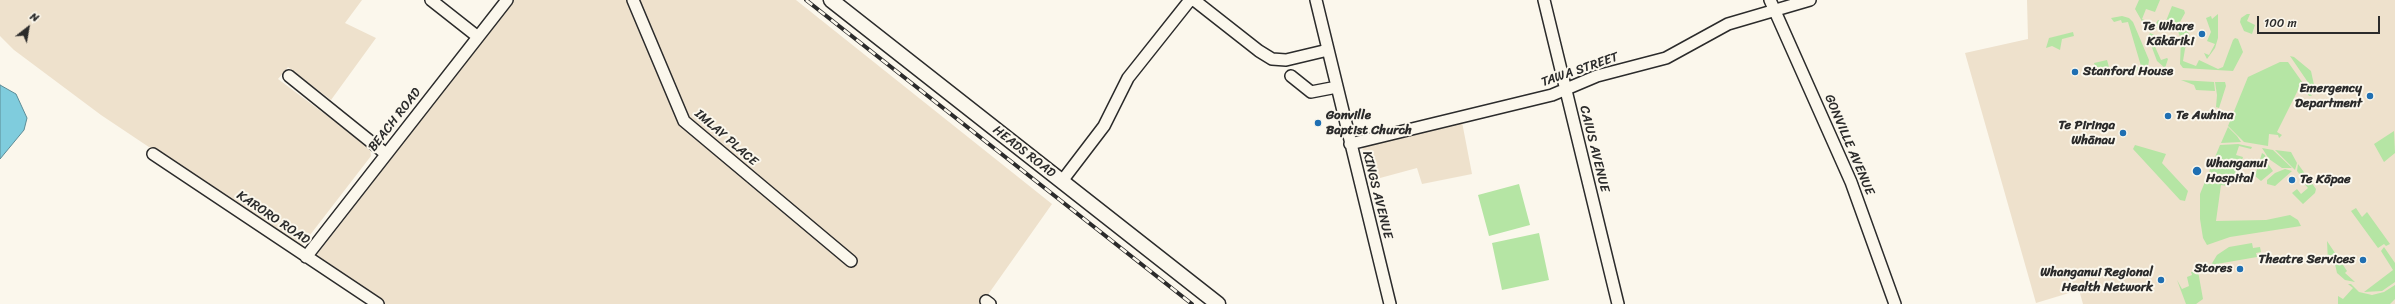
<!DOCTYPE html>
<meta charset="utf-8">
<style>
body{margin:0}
#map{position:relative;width:2395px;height:304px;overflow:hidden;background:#fbf7ec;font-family:Sriracha,sans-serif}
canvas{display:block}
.north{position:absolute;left:8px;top:8px;width:40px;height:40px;-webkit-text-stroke:3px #fbf7ec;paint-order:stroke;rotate:31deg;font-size:11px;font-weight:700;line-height:16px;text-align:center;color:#2b2b2b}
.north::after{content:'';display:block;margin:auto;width:14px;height:18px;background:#2b2b2b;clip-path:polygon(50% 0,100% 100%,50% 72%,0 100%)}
.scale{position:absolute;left:2257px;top:16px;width:123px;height:18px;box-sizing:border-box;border:2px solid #2b2b2b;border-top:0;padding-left:5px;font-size:12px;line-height:14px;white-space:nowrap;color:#2b2b2b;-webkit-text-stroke:3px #fbf7ec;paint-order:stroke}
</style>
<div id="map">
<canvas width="2395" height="304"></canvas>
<div class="north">N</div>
<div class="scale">100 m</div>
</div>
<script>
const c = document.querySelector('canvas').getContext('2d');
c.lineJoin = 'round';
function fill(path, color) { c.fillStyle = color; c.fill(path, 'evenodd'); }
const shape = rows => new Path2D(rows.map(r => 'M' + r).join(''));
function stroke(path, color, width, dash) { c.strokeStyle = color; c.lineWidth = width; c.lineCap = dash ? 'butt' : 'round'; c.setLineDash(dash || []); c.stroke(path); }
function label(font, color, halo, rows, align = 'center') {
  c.font = font + ' Sriracha,sans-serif'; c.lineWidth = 4; c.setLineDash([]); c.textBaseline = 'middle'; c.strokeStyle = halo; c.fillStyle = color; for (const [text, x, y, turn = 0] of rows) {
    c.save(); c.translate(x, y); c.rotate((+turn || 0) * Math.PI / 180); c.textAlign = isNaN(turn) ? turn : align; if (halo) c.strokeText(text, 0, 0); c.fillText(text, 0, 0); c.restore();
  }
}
fill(shape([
 [0,0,362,0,345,23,376,38,331,100,288,67,278,79,370,148,371,156,300,248,101,115,14,50,0,36],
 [514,0,796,0,1052,204,987,296,984,304,385,304,315,257],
 [2027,0,2395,0,2395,304,2083,304,2079,290,2036,303,1965,53,2028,39],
 [1462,122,1472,174,1422,184,1417,168,1369,181,1362,147]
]), '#eee1cc');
fill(shape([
 [2139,0,2160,0,2155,12,2146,9,2142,19,2155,25,2158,20,2164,22,2166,26,2156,28,2143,23,2135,9],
 [2172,6,2184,10,2185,13,2180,22,2175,24,2173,22,2168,25,2166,21],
 [2218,14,2218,38,2215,48,2207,59,2204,53,2209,55,2215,44,2207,41,2211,32,2206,18,2211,16,2212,19],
 [2247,14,2250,14,2247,21,2255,25,2252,34,2244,31,2240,22,2241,18],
 [2122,16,2129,18,2133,22,2149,60,2148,67,2143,73,2136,71,2134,68,2141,66,2128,22,2122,23,2121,20,2114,22,2111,18],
 [2184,26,2190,35,2185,49,2183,61,2196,66,2199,60,2218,69,2223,67,2233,40,2235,38,2238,39,2243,52,2233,71,2183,68,2180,64,2181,39,2177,29],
 [2073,32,2074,36,2062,39,2060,50,2052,46,2046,48,2049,38],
 [2150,33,2157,36,2152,40,2161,60,2167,58,2168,59,2165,68,2157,61,2148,37],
 [2290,56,2294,57,2311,71,2314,85,2317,90,2316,94],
 [2107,60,2111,74,2098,77,2094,63],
 [2280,62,2288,62,2312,96,2309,96,2306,91,2305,93,2298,90,2277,132,2282,135,2279,138,2278,135,2269,134,2268,146,2244,142,2228,126,2248,77],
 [2181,80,2214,82,2215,91,2196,90,2194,85],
 [2215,82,2225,82,2226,86,2219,108,2216,107,2217,95],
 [2228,127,2237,136,2241,142,2221,143],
 [2394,131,2395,153,2384,162,2374,144],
 [2238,144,2252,147,2251,149,2239,146,2236,155,2243,157,2236,181,2232,180,2230,185,2227,186,2221,185,2216,221,2266,220,2290,215,2298,220,2301,226,2230,237,2207,245,2203,238,2200,219,2200,194,2220,145],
 [2135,145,2166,154,2162,163,2188,191,2185,201,2180,200,2133,149],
 [2262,148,2273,150,2292,168,2282,168,2269,159],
 [2275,150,2291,152,2297,163,2295,170],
 [2262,153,2265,155,2266,161,2273,171,2261,181,2255,176],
 [2298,164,2316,189,2315,193,2303,204,2292,193,2297,189,2301,194,2308,188,2300,179,2302,177,2297,171],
 [2285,169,2292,171,2275,186,2267,184,2267,180,2275,173],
 [1519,184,1530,225,1489,236,1478,195],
 [2356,208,2362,217,2367,212,2390,244,2386,246,2384,244,2378,248,2351,211],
 [1539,233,1549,280,1502,290,1492,243],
 [2327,241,2347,271,2345,273,2355,282,2345,280,2337,273,2335,264,2328,262],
 [2252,243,2253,248,2260,247,2261,252,2256,253,2257,257,2211,265,2217,255,2229,247],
 [2384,247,2395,263,2395,282,2382,291,2364,292,2393,270,2381,251],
 [2198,271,2203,299,2196,304,2186,304,2177,280,2182,289,2189,286,2187,277,2192,275,2191,272],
 [2348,284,2351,284,2359,292,2372,295,2384,292,2395,285,2395,299,2390,304,2338,304,2338,296,2343,299,2353,288]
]), '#b5e5a4');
const water = shape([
 [0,85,16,94,27,118,24,130,0,159,0,85]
]);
fill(water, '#7fccdd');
stroke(water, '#5d8c96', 1);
const minor = shape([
 [431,0,478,37],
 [633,0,684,121,851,261],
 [1194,0,1259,51,1272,59,1286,60,1328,50],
 [1316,0,1390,304],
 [1544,0,1618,304],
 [1770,0,1851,182,1895,304],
 [289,76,386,154],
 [1291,76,1311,92,1337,87],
 [1350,144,1552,95,1597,76,1666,58,1728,24,1810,0],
 [153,154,378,304],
 [1062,181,1104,126,1128,78,1190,0],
 [306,257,507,0],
 [986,301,990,304]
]);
const major = shape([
 [831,0,1218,304]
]);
stroke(minor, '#2b2b2b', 14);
stroke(major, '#2b2b2b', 17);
stroke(minor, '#fbf7ec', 11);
stroke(major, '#fbf7ec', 14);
const rail = shape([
 [806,0,1192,304]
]);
stroke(rail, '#2b2b2b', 4);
stroke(rail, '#fbf7ec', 2.5, [8]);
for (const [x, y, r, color] of [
 [2202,34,4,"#1f6fb2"],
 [2075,72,4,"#1f6fb2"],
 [2370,96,4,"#1f6fb2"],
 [2168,116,4,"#1f6fb2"],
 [1318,123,4,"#1f6fb2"],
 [2123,133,4,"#1f6fb2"],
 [2197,171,5,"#1f6fb2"],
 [2292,180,4,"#1f6fb2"],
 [2363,260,4,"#1f6fb2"],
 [2240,269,4,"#1f6fb2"],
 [2161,280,4,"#1f6fb2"]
]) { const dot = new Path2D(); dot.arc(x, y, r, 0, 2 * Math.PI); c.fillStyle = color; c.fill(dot); stroke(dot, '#fbf7ec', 1.5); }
label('bold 13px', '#2b2b2b', '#fbf7ec', [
 ["Te Whare",2194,27],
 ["Kākāriki",2194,42],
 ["Stanford House",2083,72,"left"],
 ["Emergency",2362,89],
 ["Department",2362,104],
 ["Gonville",1326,116,"left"],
 ["Baptist Church",1326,131,"left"],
 ["Te Awhina",2176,116,"left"],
 ["Te Piringa",2115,126],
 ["Whānau",2115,141],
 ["Whanganui",2206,164,"left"],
 ["Hospital",2206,179,"left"],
 ["Te Kōpae",2300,180,"left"],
 ["Theatre Services",2355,260],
 ["Stores",2232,269],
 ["Whanganui Regional",2153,273],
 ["Health Network",2153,288]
], 'right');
label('13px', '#2b2b2b', '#fbf7ec', [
 ["TAWA STREET",1580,70,-19],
 ["BEACH ROAD",395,120,-52],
 ["IMLAY PLACE",726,138,41],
 ["GONVILLE AVENUE",1849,145,67],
 ["CAIUS AVENUE",1594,149,76],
 ["HEADS ROAD",1024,152,38],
 ["KINGS AVENUE",1377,195,76],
 ["KARORO ROAD",273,218,34]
]);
</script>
